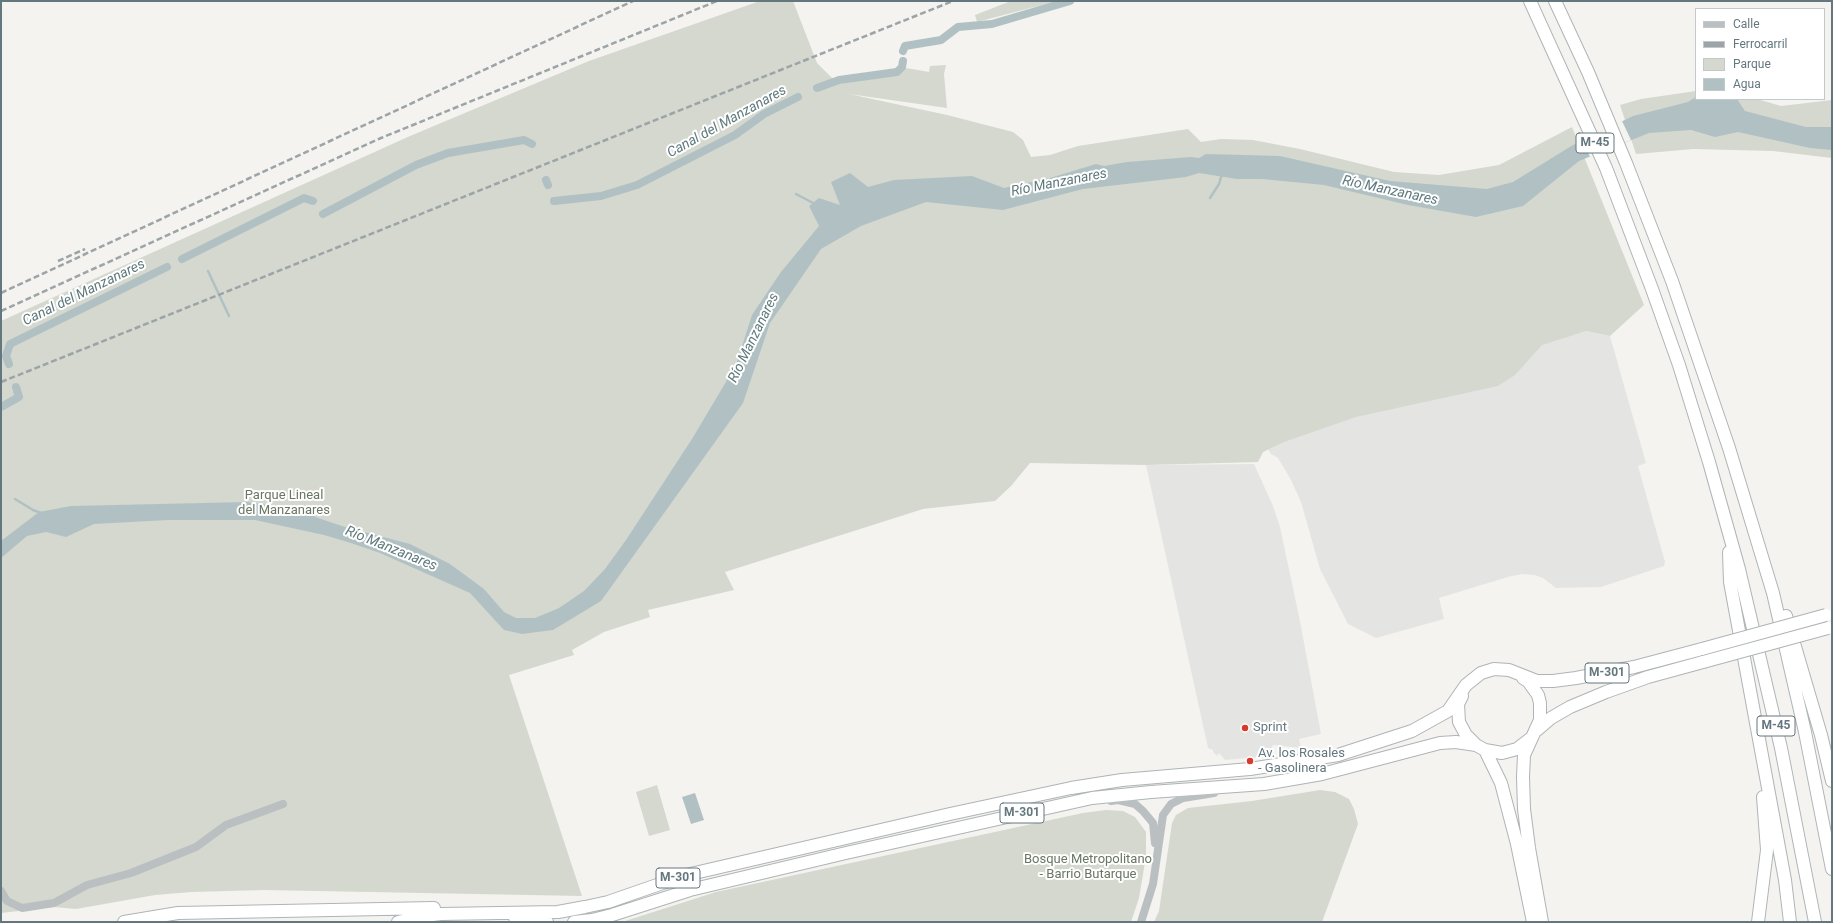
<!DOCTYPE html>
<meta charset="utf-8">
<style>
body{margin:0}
#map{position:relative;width:1833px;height:923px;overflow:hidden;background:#f4f3ef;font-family:Roboto,sans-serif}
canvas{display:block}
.frame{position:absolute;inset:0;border:2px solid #64777f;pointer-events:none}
.legend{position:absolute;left:1695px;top:8px;width:130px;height:92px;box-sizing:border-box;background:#fff;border:1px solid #c1c9cc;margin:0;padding:5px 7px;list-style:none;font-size:12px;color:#64777f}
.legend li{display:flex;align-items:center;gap:8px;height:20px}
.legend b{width:20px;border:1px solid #c1c9cc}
</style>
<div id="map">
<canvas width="1833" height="923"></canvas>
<div class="frame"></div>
<ul class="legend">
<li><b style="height:5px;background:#babfc1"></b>Calle</li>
<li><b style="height:5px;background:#9ca4a7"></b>Ferrocarril</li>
<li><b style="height:11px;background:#d4d8cf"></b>Parque</li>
<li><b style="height:11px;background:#b1c1c3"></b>Agua</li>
</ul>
</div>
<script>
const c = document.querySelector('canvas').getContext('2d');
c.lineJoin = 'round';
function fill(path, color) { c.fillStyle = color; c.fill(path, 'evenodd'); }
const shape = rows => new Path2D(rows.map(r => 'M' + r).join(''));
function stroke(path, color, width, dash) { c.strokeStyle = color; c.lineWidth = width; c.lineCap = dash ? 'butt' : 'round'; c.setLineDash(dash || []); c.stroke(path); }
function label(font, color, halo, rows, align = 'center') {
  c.font = font + ' Roboto,sans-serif'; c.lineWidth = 4; c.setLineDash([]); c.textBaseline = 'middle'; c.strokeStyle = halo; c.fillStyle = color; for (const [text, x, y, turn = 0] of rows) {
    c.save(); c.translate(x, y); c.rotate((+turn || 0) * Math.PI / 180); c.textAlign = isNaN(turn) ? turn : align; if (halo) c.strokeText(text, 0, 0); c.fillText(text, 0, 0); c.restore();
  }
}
fill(shape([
 [1586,331,1610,336,1646,463,1638,466,1665,562,1664,566,1601,587,1556,588,1543,578,1534,575,1522,574,1508,577,1439,598,1444,619,1376,638,1348,624,1320,569,1301,502,1291,480,1278,458,1271,454,1267,447,1541,340],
 [1254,464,1273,506,1280,527,1300,621,1321,734,1299,739,1301,748,1273,745,1268,756,1225,760,1219,753,1217,756,1213,752,1213,750,1208,748,1146,465]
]), '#e4e5e3');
fill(shape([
 [760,1,793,1,817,63,838,84,898,75,906,68,929,72,930,66,946,65,944,74,947,108,849,94,947,115,1013,132,1023,140,1031,157,1050,155,1078,146,1188,129,1201,142,1221,139,1253,140,1300,149,1394,172,1439,175,1499,165,1572,127,1644,305,1610,336,1586,331,1542,345,1515,375,1498,386,1356,417,1284,442,1263,452,1258,462,1146,465,1030,463,1011,486,995,501,923,509,725,572,734,590,648,610,650,617,604,632,572,650,574,655,509,675,582,896,264,890,191,892,155,895,76,909,54,907,1,913,1,321,410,136,589,61],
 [1011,1,1057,1,977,22,975,15],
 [1696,91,1696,99,1757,99,1781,106,1832,100,1832,158,1773,151,1693,149,1636,154,1620,105,1641,99],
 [657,785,670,830,649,836,636,792],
 [1320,790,1335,792,1349,799,1354,809,1358,824,1322,922,1154,922,1159,911,1172,823,1176,815,1188,808,1252,801],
 [1106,810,1123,811,1135,817,1146,832,1146,856,1139,898,1131,922,622,922,716,892,1083,813]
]), '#d4d8cf');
fill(shape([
 [1696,97,1696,99,1737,99,1745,111,1806,127,1832,127,1832,150,1810,148,1738,132,1715,137,1691,130,1649,133,1579,161,1523,206,1476,217,1408,205,1324,185,1262,179,1237,179,1199,173,1186,177,1083,189,1003,210,926,202,861,226,821,249,770,323,743,403,601,601,553,630,522,634,504,630,470,593,380,553,351,543,324,535,255,520,168,520,94,524,66,537,46,532,27,536,1,558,1,541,39,512,71,506,247,502,300,509,318,518,345,527,410,544,450,564,484,589,504,612,516,618,535,618,559,608,584,591,605,569,626,540,692,439,736,365,752,315,781,272,819,226,809,206,819,198,840,205,831,182,850,173,868,187,894,180,972,176,1004,188,1050,178,1096,164,1104,166,1127,162,1191,157,1199,158,1206,154,1280,156,1390,181,1487,189,1513,182,1573,145,1633,116,1688,102],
 [695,793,704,820,691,824,682,797]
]), '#b1c1c3');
fill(shape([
 [1622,121,1631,140,1590,157,1583,140]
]), '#f4f3ef');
stroke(shape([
 [796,194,815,204],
 [1210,198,1219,184,1222,174],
 [208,271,229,316],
 [15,499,33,510,41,513]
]), '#b1c1c3', 2.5);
stroke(shape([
 [903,51,905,46,941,40,958,27,992,24,1070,1],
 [817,88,839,80,897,72,902,67,903,61],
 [546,180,548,185],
 [554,201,601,196,637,185,735,135,764,114,798,97],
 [323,214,416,165,448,153,524,140,532,144],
 [182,259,304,198,313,201],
 [9,364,6,356,10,344,167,267],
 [1,407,19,397,16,387]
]), '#b1c1c3', 8);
const highway = shape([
 [1530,1,1606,168,1652,289,1679,365,1709,462,1739,569,1781,748,1815,922],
 [1555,1,1588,72,1626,163,1672,281,1729,448,1773,593,1805,732,1832,869],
 [1729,552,1730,582,1785,880,1790,922],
 [1786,616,1821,735,1832,781],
 [1523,678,1528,681,1538,695,1540,703,1540,720,1524,755,1523,777,1524,809,1529,848,1542,922],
 [1462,696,1458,704,1459,722,1466,735,1476,745,1485,750,1502,753,1517,749,1530,739],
 [1537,730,1551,718,1570,707,1606,692,1648,677,1703,662],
 [1485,750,1501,783,1517,844,1533,922],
 [515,918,547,922],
 [124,922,178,913,434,908],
 [398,922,424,916,441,914,558,912,585,907,608,902,686,875,950,814,1071,788,1122,780,1250,769,1338,755,1412,731,1448,711,1466,685,1481,673,1494,669,1509,670,1537,681,1553,681,1576,678,1634,667,1702,649],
 [574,922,592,920,612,915,690,890,846,853,1092,798,1151,792,1264,784,1322,774,1440,743,1456,742,1476,745],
 [1758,922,1767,850,1763,797]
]);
stroke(highway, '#afb4b6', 14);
stroke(shape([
 [1111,801,1118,800,1135,804,1143,811,1153,823,1155,843],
 [1,891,7,901,22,908,54,903,87,885,131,873,196,847,226,825,283,804],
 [1141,922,1153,884,1163,815,1171,804,1183,798,1214,793]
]), '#babfc1', 8);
stroke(highway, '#fff', 12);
stroke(shape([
 [58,261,85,249],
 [1,293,633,1],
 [1,311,381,138,717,1],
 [1,382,953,1]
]), '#9ca4a7', 2.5, [6, 3]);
const highwayBridge = shape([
 [1702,649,1826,615],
 [1703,662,1828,628]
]);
stroke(highwayBridge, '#afb4b6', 14, []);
stroke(highwayBridge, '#fff', 12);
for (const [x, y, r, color] of [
 [1245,728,4,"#d9392a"],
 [1250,761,4,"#d9392a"]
]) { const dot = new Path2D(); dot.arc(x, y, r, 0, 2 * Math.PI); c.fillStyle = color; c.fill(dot); stroke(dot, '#fff', 1.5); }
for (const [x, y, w] of [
 [1595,143,38],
 [1607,673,44],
 [1776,726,38],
 [1022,813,44],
 [678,878,44]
]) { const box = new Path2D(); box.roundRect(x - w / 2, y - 10, w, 20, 3); c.fillStyle = '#fff'; c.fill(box); stroke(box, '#64777f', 1); }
label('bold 12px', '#64777f', null, [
 ["M-45",1595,143],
 ["M-301",1607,673],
 ["M-45",1776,726],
 ["M-301",1022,813],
 ["M-301",678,878]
]);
label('13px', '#697762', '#fff', [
 ["Parque Lineal",284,496],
 ["del Manzanares",284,511],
 ["Bosque Metropolitano",1088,860],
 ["- Barrio Butarque",1088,875]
]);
label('13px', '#64777f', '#fff', [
 ["Sprint",1253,728],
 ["Av. los Rosales",1258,754],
 ["- Gasolinera",1258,769]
], 'left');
label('italic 14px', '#5f797d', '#fff', [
 ["Canal del Manzanares",727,122,-29],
 ["Río Manzanares",1059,183,-11],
 ["Río Manzanares",1390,191,12],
 ["Canal del Manzanares",84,293,-26],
 ["Río Manzanares",754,338,-64],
 ["Río Manzanares",391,549,22]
]);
</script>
